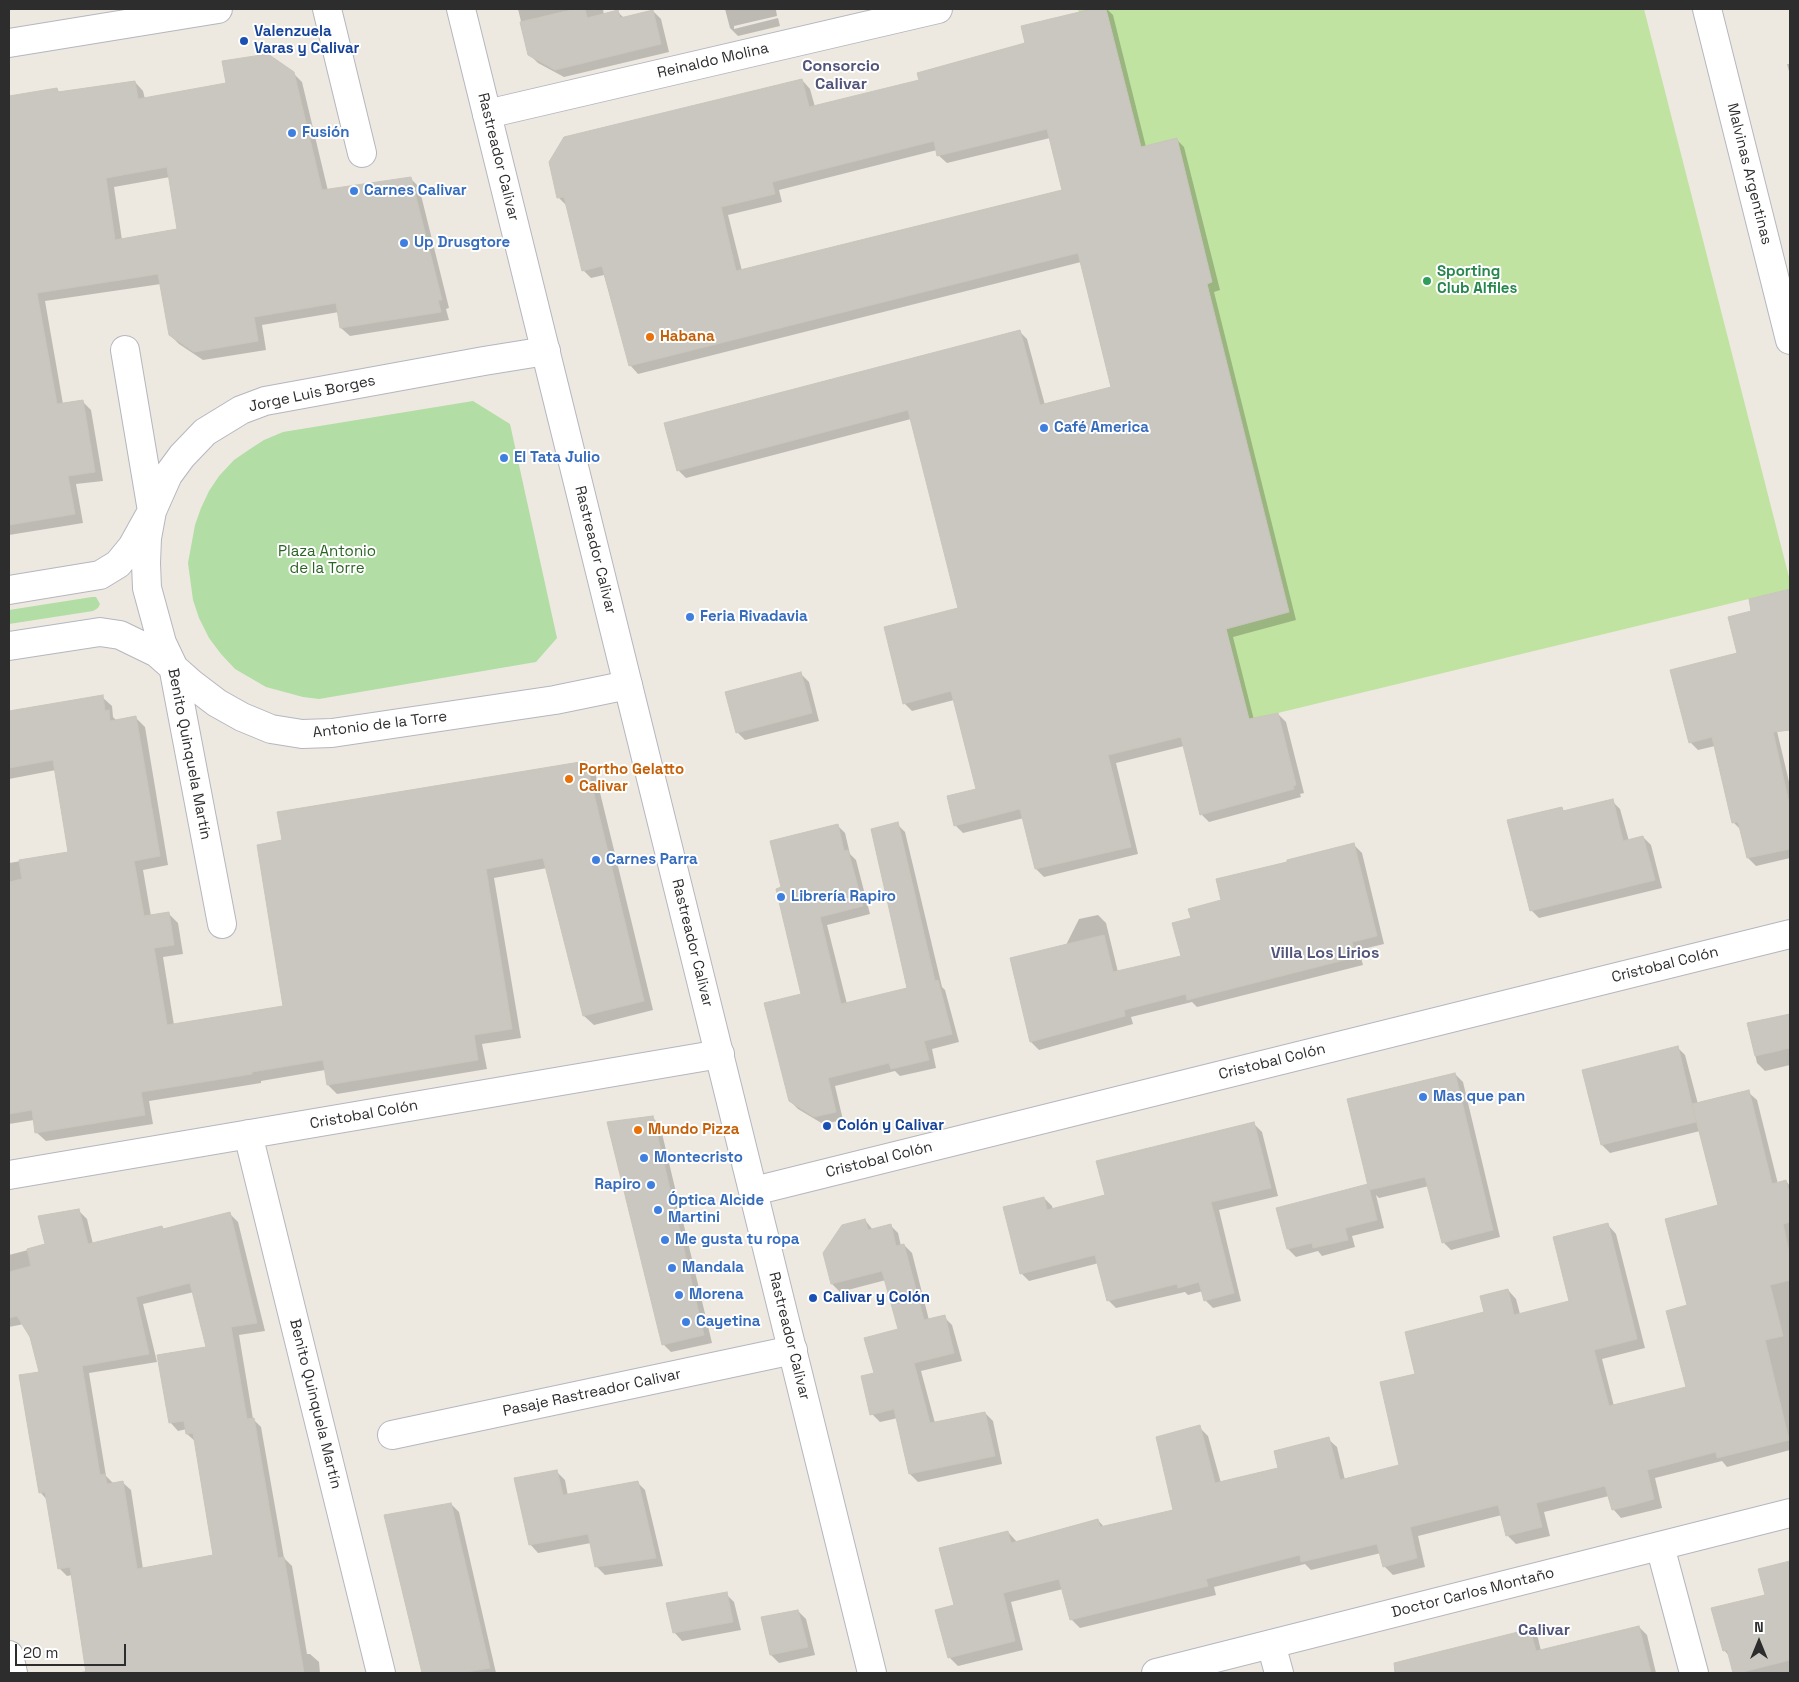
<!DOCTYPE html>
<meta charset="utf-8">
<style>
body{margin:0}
#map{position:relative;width:1799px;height:1682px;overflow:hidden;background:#ede9e1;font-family:"Space Grotesk",sans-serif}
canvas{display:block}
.frame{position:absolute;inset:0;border:10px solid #2d2d2d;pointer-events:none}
.north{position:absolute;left:1734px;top:1617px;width:50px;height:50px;-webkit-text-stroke:4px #fff;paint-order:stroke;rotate:0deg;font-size:14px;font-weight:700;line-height:20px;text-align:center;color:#2d2d2d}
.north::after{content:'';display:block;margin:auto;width:18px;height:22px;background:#2d2d2d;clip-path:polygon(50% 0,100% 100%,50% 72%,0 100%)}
.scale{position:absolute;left:15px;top:1644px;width:111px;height:22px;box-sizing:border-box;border:2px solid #2d2d2d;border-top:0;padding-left:6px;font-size:15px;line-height:18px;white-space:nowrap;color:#2d2d2d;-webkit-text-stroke:4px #fff;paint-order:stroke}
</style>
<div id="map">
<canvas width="1799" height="1682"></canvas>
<div class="frame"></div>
<div class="north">N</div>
<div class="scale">20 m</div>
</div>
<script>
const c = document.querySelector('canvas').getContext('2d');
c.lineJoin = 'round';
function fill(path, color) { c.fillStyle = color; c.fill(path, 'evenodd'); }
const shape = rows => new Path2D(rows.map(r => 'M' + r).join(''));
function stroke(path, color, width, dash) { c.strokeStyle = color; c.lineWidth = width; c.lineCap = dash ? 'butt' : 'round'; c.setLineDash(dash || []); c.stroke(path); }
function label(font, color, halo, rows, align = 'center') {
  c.font = font + ' "Space Grotesk",sans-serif'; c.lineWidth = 4; c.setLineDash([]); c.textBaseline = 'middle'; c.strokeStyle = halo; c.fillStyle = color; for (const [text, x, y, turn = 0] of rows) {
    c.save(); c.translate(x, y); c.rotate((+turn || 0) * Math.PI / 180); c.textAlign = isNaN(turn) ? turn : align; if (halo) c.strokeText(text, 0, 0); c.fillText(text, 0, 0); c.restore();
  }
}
fill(shape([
 [473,401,510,424,557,638,536,662,319,699,303,697,266,687,235,669,221,654,209,638,199,618,193,600,188,563,195,525,201,508,209,491,219,476,234,460,250,449,264,440,283,432],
 [92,597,96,597,100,604,98,608,93,611,9,624,9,610]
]), '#b2dda4');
fill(shape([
 [1078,9,1644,9,1790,581,1790,589,1249,720,1165,385]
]), '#c1e3a1');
fill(shape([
 [518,9,603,9,604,15,618,12,624,18,653,11,661,19,669,52,564,77,538,63,529,54],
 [725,9,780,9,776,10,777,16,734,26,734,29,778,18,780,26,738,36,730,28],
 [1097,9,1107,9,1113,15,1146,147,1176,139,1184,147,1220,290,1214,292,1296,620,1233,637,1254,720,1278,714,1286,722,1304,793,1300,794,1301,797,1209,822,1201,814,1184,746,1116,763,1138,854,1044,877,1036,869,1024,818,963,833,955,825,977,790,954,700,912,711,904,703,960,609,911,419,686,478,678,470,1019,331,1027,339,1045,405,1113,387,1081,262,638,374,630,365,604,275,591,278,583,270,567,206,559,198,802,80,810,89,815,107,920,81,1027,44,1022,27],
 [1050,138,1063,191,742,271,728,215,782,202,779,190,937,150,938,155,947,163],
 [1787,64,1790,64,1790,75],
 [293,73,302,82,328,191,410,178,419,187,449,308,446,309,449,320,350,336,341,328,339,312,262,325,266,350,203,360,179,344,170,335,161,284,45,301,63,404,82,401,91,410,103,481,76,484,83,523,9,535,9,97,57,89,60,93,135,82,143,91,145,99],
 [170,177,178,230,122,240,114,187],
 [1790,590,1790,728,1777,731,1790,786,1790,858,1756,866,1748,858,1741,830,1733,822,1715,746,1698,750,1690,742,1739,654,1753,612,1750,600],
 [801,674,809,682,819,721,745,740,737,732],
 [102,697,112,706,113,717,117,721,136,718,145,727,168,865,143,870,151,916,169,914,178,923,183,954,163,957,174,1025,285,1007,284,841,585,762,595,772,653,1010,594,1025,584,1016,547,868,494,878,521,1038,482,1044,487,1069,337,1094,328,1085,325,1070,261,1081,261,1083,149,1101,153,1124,46,1141,36,1132,34,1120,9,1124,9,1051,51,1044,42,988,9,993,9,863,70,853,56,770,9,779,9,712],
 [1612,801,1620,809,1629,841,1643,837,1651,845,1662,888,1539,918,1531,910,1561,808,1565,812],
 [897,824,905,832,942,987,945,990,959,1042,932,1049,936,1068,900,1076,895,1071,835,1086,843,1120,823,1124,798,1109,790,1101,803,995,783,888,837,825,845,833,850,854,856,860,870,914,827,925,847,1004,909,989],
 [1354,845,1362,853,1384,944,1359,950,1363,965,1197,1007,1192,1002,1131,1017,1133,1024,1039,1050,1031,1042,1011,959,1066,945,1079,919,1098,915,1106,923,1118,972,1182,957,1192,919,1289,863],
 [1790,1015,1790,1065,1765,1071,1757,1063,1748,1024],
 [1677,1047,1685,1055,1698,1104,1748,1092,1757,1100,1778,1184,1786,1181,1790,1186,1790,1450,1727,1467,1722,1461,1655,1478,1662,1508,1621,1518,1613,1509,1609,1496,1544,1512,1550,1536,1516,1544,1507,1535,1502,1515,1418,1536,1425,1567,1393,1575,1384,1566,1381,1553,1311,1570,1305,1564,1214,1587,1216,1595,1080,1628,1071,1619,1063,1589,1011,1602,1023,1650,958,1666,949,1657,955,1606,1008,1532,1017,1542,1098,1520,1104,1527,1175,1511,1199,1427,1208,1436,1221,1483,1279,1469,1328,1439,1337,1447,1345,1480,1401,1466,1417,1375,1508,1290,1516,1299,1520,1314,1571,1302,1608,1225,1616,1234,1645,1348,1602,1359,1614,1406,1688,1388,1688,1306,1719,1206,1700,1131,1610,1153,1602,1145],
 [1455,1074,1463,1082,1500,1237,1451,1250,1443,1242,1429,1186,1379,1198,1376,1195,1384,1228,1352,1236,1355,1247,1322,1256,1318,1251,1296,1257,1288,1249,1367,1185],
 [652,1117,660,1125,712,1343,671,1352,663,1344],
 [1254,1124,1262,1132,1278,1196,1219,1210,1241,1301,1213,1308,1205,1300,1203,1291,1188,1295,1185,1292,1116,1308,1108,1300,1099,1263,1029,1281,1021,1273,1044,1198,1052,1206,1053,1210,1107,1196],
 [79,1211,87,1219,93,1244,162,1227,165,1230,230,1214,238,1222,265,1331,239,1335,253,1419,261,1427,284,1558,292,1566,307,1654,310,1654,319,1662,320,1673,244,1673,238,1635,166,1647,171,1673,76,1673,87,1671,72,1575,67,1576,59,1568,47,1500,41,1493,21,1376,41,1373,32,1336,24,1324,9,1327,9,1255,47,1245],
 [194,1292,207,1348,170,1422,178,1431,187,1429,187,1434,196,1442,214,1556,143,1569,131,1490,122,1482,114,1484,106,1476,89,1373,157,1362,143,1304],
 [865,1220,873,1230,890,1225,898,1233,901,1246,904,1245,912,1253,929,1320,944,1317,952,1325,962,1361,921,1371,935,1423,985,1413,993,1421,1002,1464,918,1482,910,1474,898,1418,880,1422,872,1414,876,1374,899,1330,886,1280,840,1292,832,1284],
 [556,1471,565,1480,568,1496,637,1482,645,1490,663,1566,605,1575,597,1567,591,1543,538,1553,530,1544],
 [451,1504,459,1512,496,1673,423,1673,386,1516],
 [1790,1563,1790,1673,1734,1673,1730,1657,1724,1650,1766,1596,1760,1570],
 [726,1594,734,1602,741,1630,682,1641,674,1632],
 [798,1611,806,1619,815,1655,779,1663,771,1655],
 [1639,1627,1647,1635,1656,1673,1409,1673,1406,1661,1530,1630,1538,1638,1541,1651]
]), '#0003');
const building = shape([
 [575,9,585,9,587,18,618,10,620,18,653,10,661,44,555,70,528,55,520,22,575,9],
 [1092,9,1106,9,1141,147,1177,138,1212,282,1207,284,1289,612,1226,629,1249,719,1278,713,1296,785,1293,786,1294,789,1200,815,1181,737,1108,755,1131,847,1035,869,1020,809,954,826,947,796,976,789,951,691,903,704,884,627,958,608,908,410,677,471,664,423,1020,330,1040,405,1111,387,1078,253,629,366,602,266,582,271,564,197,557,198,549,162,564,137,802,79,809,107,919,80,917,73,1025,43,1021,26,1092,9],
 [1047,129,1062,190,736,271,721,207,775,194,772,182,934,141,937,156,1047,129],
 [268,54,294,72,322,190,411,177,442,300,438,300,441,312,340,328,336,303,254,317,258,341,194,352,169,335,158,274,37,293,57,404,83,400,95,472,68,476,75,514,9,525,9,96,57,88,58,92,135,81,138,99,226,83,222,61,268,54],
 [167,167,177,229,115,240,106,178,167,167],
 [1790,589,1790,730,1773,732,1790,807,1790,849,1747,858,1738,822,1732,823,1712,737,1689,743,1670,670,1737,653,1728,617,1751,611,1749,599,1790,589],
 [801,672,812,713,736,733,725,692,801,672],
 [103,695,105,711,109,710,110,721,136,716,160,856,134,861,144,916,169,912,174,945,154,948,167,1025,283,1006,257,845,282,840,277,812,586,761,644,1001,583,1016,543,858,486,869,512,1029,474,1035,478,1060,327,1085,323,1060,252,1072,252,1074,141,1092,145,1115,35,1133,32,1110,9,1114,9,882,22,879,19,860,68,852,53,760,9,768,9,711,103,695],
 [1613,799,1623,841,1643,836,1655,880,1530,911,1507,820,1562,807,1563,811,1613,799],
 [898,822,935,981,938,980,952,1034,924,1041,929,1060,891,1069,889,1063,828,1078,836,1112,814,1117,789,1101,764,1003,801,994,776,889,781,887,770,841,838,824,844,851,848,850,863,906,820,917,841,1004,907,988,871,829,898,822],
 [1354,843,1377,936,1352,942,1356,957,1187,1000,1186,994,1124,1010,1125,1016,1030,1042,1010,958,1104,935,1113,972,1181,956,1172,923,1191,918,1188,909,1221,900,1216,879,1287,862,1287,860,1354,843],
 [1790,1014,1790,1048,1755,1056,1747,1023,1790,1014],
 [1678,1046,1696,1122,1601,1145,1582,1070,1678,1046],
 [1455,1073,1493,1230,1442,1243,1425,1177,1369,1190,1347,1099,1455,1073],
 [1749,1090,1772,1184,1786,1180,1790,1196,1790,1222,1783,1224,1790,1256,1790,1280,1770,1285,1783,1336,1765,1340,1789,1440,1717,1458,1716,1452,1647,1470,1654,1499,1633,1505,1612,1510,1605,1486,1536,1503,1542,1527,1506,1536,1498,1505,1410,1527,1417,1558,1383,1567,1377,1544,1301,1562,1300,1555,1206,1579,1208,1586,1070,1620,1059,1579,1003,1593,1015,1641,948,1658,935,1610,954,1605,939,1548,1008,1531,1011,1543,1098,1519,1100,1527,1173,1510,1156,1437,1200,1425,1215,1483,1278,1468,1274,1451,1329,1437,1340,1480,1399,1465,1380,1382,1415,1374,1405,1332,1484,1312,1480,1296,1508,1289,1514,1315,1569,1301,1553,1237,1608,1223,1637,1339,1594,1350,1609,1406,1686,1387,1666,1311,1687,1305,1665,1219,1718,1205,1692,1104,1749,1090],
 [653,1116,704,1335,662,1345,607,1122,653,1116],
 [1254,1122,1271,1188,1211,1202,1234,1293,1204,1301,1199,1282,1178,1288,1177,1284,1107,1301,1095,1255,1020,1274,1003,1207,1044,1197,1047,1210,1105,1195,1096,1161,1254,1122],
 [1368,1184,1377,1220,1345,1228,1348,1240,1313,1248,1312,1243,1287,1249,1276,1208,1368,1184],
 [79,1209,88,1244,162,1226,163,1229,230,1212,257,1323,231,1327,247,1419,254,1418,278,1558,284,1557,304,1673,86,1673,70,1567,58,1569,45,1492,39,1493,19,1375,39,1372,30,1337,17,1316,9,1318,9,1272,31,1266,27,1249,45,1244,38,1216,79,1209],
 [190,1283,206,1347,157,1355,169,1423,184,1421,186,1434,193,1433,213,1555,137,1569,123,1481,107,1484,105,1474,100,1475,82,1366,149,1354,136,1297,190,1283],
 [865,1219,868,1230,891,1224,896,1246,904,1244,924,1320,945,1315,954,1353,914,1363,930,1423,985,1412,995,1456,909,1474,894,1409,870,1415,861,1376,874,1373,864,1338,898,1329,882,1271,831,1284,823,1253,842,1225,865,1219],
 [557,1470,563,1495,638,1481,656,1558,595,1567,588,1534,529,1545,514,1478,557,1470],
 [451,1503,490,1668,461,1673,422,1673,384,1515,451,1503],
 [1790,1561,1790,1660,1739,1673,1733,1673,1727,1650,1723,1651,1711,1608,1765,1595,1758,1569,1790,1561],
 [727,1592,733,1622,673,1633,666,1603,727,1592],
 [798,1610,808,1647,770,1655,761,1617,798,1610],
 [1639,1626,1651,1673,1395,1673,1394,1663,1530,1629,1536,1651,1639,1626]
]);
fill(building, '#c9c7bf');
stroke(building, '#c9c5bb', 1);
const street = shape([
 [327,9,362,153],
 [1707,9,1790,340],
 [9,43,218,9],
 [487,114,938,9],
 [125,350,152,511,147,538,146,563,147,588,162,643,173,666,222,924],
 [9,590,100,575,118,564,132,547,152,511,168,475,182,456,205,432,241,410,265,401,484,361,546,351],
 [9,646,100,632,120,635,157,653,192,684,217,703,242,717,271,729,302,734,332,733,555,700,628,685],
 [248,1134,381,1673],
 [9,1175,720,1054],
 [754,1191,1790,934],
 [392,1435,793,1350],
 [1660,1546,1694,1673],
 [1271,1644,1279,1673],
 [9,1655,13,1673],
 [1156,1673,1790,1513]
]);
const secondary = shape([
 [461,9,872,1673]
]);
stroke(street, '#b5b6bf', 30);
stroke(secondary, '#b5b6bf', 30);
stroke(street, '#fff', 28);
stroke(secondary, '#fff', 28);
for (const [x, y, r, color] of [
 [244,41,5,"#1a4fb4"],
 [292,133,5,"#3f7fe0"],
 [354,191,5,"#3f7fe0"],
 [404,243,5,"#3f7fe0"],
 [1427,281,5,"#2e9e5b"],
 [650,337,5,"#e8710a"],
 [1044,428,5,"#3f7fe0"],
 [504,458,5,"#3f7fe0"],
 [690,617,5,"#3f7fe0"],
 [569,779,5,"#e8710a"],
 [596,860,5,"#3f7fe0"],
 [781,897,5,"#3f7fe0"],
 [1423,1097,5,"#3f7fe0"],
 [827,1126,5,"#1a4fb4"],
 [638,1130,5,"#e8710a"],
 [644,1158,5,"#3f7fe0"],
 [651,1185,5,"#3f7fe0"],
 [658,1210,5,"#3f7fe0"],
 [665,1240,5,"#3f7fe0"],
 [672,1268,5,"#3f7fe0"],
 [679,1295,5,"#3f7fe0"],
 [813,1298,5,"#1a4fb4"],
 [686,1322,5,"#3f7fe0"]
]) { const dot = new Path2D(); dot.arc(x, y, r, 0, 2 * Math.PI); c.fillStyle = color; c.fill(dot); stroke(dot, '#fff', 2); }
label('bold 15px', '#164399', '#fff', [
 ["Valenzuela",254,32],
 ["Varas y Calivar",254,49],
 ["Colón y Calivar",837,1126],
 ["Calivar y Colón",823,1298]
], 'left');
label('15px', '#2d2d2d', '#fff', [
 ["Reinaldo Molina",713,61,-13],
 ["Rastreador Calivar",498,157,76],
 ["Malvinas Argentinas",1749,174,76],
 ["Jorge Luis Borges",312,394,-12],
 ["Rastreador Calivar",595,550,76],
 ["Antonio de la Torre",380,725,-7],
 ["Benito Quinquela Martín",189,754,79],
 ["Rastreador Calivar",692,943,76],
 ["Cristobal Colón",1665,965,-14],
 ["Cristobal Colón",1272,1062,-14],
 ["Cristobal Colón",364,1115,-10],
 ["Cristobal Colón",879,1160,-14],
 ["Rastreador Calivar",789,1336,76],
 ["Pasaje Rastreador Calivar",592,1393,-12],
 ["Benito Quinquela Martín",315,1404,76],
 ["Doctor Carlos Montaño",1473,1593,-14]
]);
label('bold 15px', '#366cbe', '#fff', [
 ["Fusión",302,133],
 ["Carnes Calivar",364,191],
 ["Up Drusgtore",414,243],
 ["Café America",1054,428],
 ["El Tata Julio",514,458],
 ["Feria Rivadavia",700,617],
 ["Carnes Parra",606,860],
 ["Librería Rapiro",791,897],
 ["Mas que pan",1433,1097],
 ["Montecristo",654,1158],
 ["Rapiro",641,1185,"right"],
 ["Óptica Alcide",668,1201],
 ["Martini",668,1218],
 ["Me gusta tu ropa",675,1240],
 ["Mandala",682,1268],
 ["Morena",689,1295],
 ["Cayetina",696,1322]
], 'left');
label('bold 15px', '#27864d', '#fff', [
 ["Sporting",1437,272],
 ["Club Alfiles",1437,289]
], 'left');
label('bold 15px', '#c56008', '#fff', [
 ["Habana",660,337],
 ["Portho Gelatto",579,770],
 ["Calivar",579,787],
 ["Mundo Pizza",648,1130]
], 'left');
label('15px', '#2a6423', '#fff', [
 ["Plaza Antonio",327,552],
 ["de la Torre",327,569]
]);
label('bold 16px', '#52557a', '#fff', [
 ["Consorcio",841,67],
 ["Calivar",841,85],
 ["Villa Los Lirios",1325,954],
 ["Calivar",1544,1631]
]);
</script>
